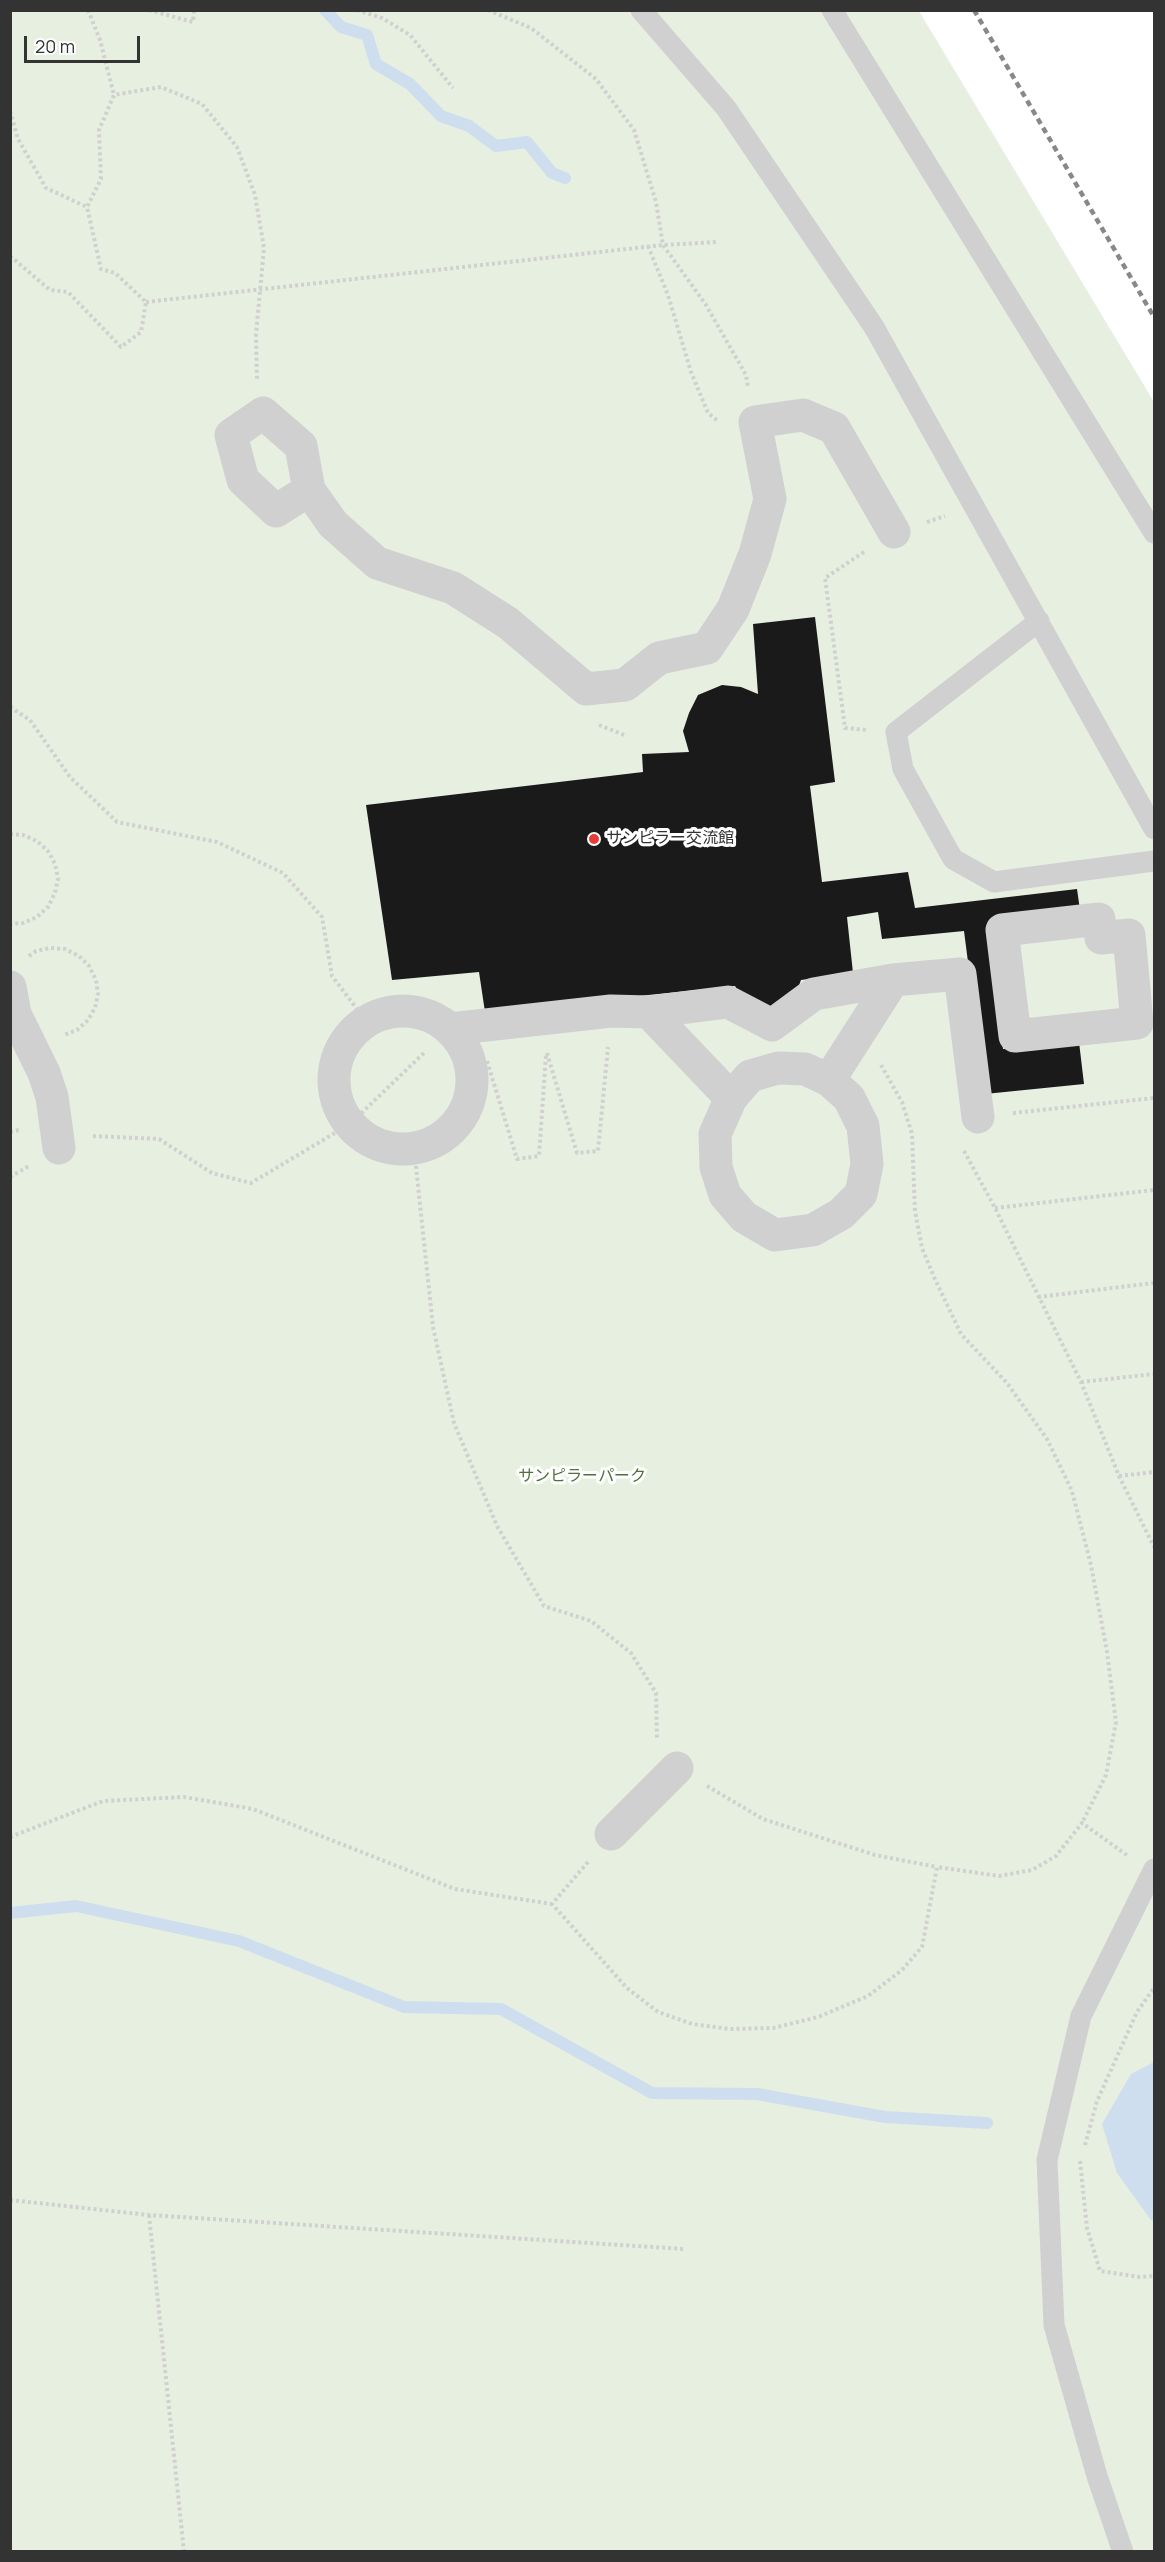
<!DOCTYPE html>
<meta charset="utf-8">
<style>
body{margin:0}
#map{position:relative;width:1165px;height:2562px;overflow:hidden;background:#fff;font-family:Manrope,sans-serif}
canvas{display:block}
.frame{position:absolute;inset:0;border:12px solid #333;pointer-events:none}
.scale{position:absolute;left:24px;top:36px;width:116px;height:27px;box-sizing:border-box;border:3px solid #333;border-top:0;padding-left:8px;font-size:18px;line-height:21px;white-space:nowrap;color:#333;-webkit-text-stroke:4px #fff;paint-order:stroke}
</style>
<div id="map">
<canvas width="1165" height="2562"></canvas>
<div class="frame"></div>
<div class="scale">20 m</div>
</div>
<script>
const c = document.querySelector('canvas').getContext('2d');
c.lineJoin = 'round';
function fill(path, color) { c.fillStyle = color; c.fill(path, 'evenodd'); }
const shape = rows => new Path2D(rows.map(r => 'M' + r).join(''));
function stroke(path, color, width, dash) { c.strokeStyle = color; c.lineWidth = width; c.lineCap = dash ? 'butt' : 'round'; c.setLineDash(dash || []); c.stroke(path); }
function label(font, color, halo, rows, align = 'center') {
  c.font = font + ' Manrope,"Noto Sans JP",sans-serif'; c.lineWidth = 6; c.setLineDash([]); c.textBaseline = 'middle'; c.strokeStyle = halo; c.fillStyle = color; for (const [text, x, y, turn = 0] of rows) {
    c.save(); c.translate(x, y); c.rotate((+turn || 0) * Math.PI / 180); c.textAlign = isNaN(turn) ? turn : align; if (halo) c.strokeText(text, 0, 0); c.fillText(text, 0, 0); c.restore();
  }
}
fill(shape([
 [11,11,919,11,1154,402,1154,2551,11,2552]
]), '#e7efe1');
fill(shape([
 [1154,2062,1154,2221,1151,2220,1117,2173,1102,2124,1131,2074]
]), '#cedeee');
stroke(shape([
 [325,10,341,27,367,35,376,64,410,84,441,116,469,126,496,146,527,142,552,173,565,178],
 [10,1913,76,1906,239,1941,404,2007,501,2009,652,2093,757,2094,885,2117,987,2123]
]), '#cedeee', 12);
fill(shape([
 [815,617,835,782,810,786,822,882,908,872,915,908,1077,889,1080,910,990,922,1003,1049,1079,1042,1084,1084,985,1094,964,931,882,939,878,912,847,917,853,973,801,980,791,1007,749,1010,735,986,485,1012,479,972,392,980,366,805,643,772,642,754,689,752,683,731,689,713,698,695,722,685,741,687,758,694,753,624]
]), '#1a1a1a');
stroke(shape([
 [88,10,100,40,114,95],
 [149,10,193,22,194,10],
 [357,10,382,18,410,35,453,88],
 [488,10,531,28,596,79,634,130,656,202,663,245,706,305,746,375,748,388],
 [10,111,18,139,46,188,87,207],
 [648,246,668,295,691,372,708,413,718,421],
 [10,256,50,290,68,292,121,347,141,332,146,302,115,273,101,269,87,207,101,179,99,130,114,95,161,87,202,104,237,147,255,195,264,248,256,334,257,380],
 [146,302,663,245,717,242],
 [927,522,945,516],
 [864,552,825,578,845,728,867,730],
 [10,707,30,720,70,777,117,822,217,842,283,873,322,917,332,976,366,1021],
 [599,725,627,736],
 [10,834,23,835,37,841,48,851,55,864,58,879,55,893,48,907,37,917,23,923,10,924],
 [29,956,36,951,51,948,65,949,79,956,89,966,96,980,98,994,95,1008,88,1020,77,1030,64,1035],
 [547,1053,577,1153,598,1151,608,1047],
 [487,1061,517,1159,539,1156,546,1055],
 [881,1065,902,1102,912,1134,915,1211,922,1248,934,1277,961,1334,1007,1383,1047,1439,1072,1491,1091,1565,1107,1652,1116,1722,1106,1775,1082,1823],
 [1013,1113,1154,1098],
 [10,1132,19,1130],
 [93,1136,159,1139,212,1173,251,1183,350,1124,425,1052],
 [414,1148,433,1327,454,1423,497,1526,544,1606,591,1621,631,1653,656,1693,657,1740],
 [964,1151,995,1208,1081,1382,1119,1476,1154,1547],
 [10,1177,29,1166],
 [995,1208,1154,1190],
 [1038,1297,1154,1283],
 [1081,1382,1154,1374],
 [1119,1476,1154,1472],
 [707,1786,763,1819,875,1855,937,1867],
 [10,1837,103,1801,184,1797,253,1809,455,1889,552,1904],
 [588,1862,552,1904,627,1988,658,2012,692,2024,730,2029,773,2028,818,2017,868,1996,902,1970,922,1947,937,1867,999,1876,1032,1870,1056,1856,1082,1823,1128,1856],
 [1085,2145,1097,2101,1137,2012,1154,1988],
 [1080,2161,1087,2228,1100,2271,1140,2277,1154,2276],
 [10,2200,149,2215,684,2249],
 [149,2215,184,2552]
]), '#d0d0d0', 4, [3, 3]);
stroke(shape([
 [641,10,726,108,874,327,1154,829],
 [832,10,1154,533],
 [1039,621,896,732,903,769,953,859,994,882,1154,861],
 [1123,2552,1097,2476,1054,2325,1047,2160,1081,2016,1154,1869]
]), '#d0d0d0', 21);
stroke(shape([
 [309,490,276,511,243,480,231,435,263,413,301,446,309,490,333,524,377,563,453,588,508,623,586,689,625,685,659,658,707,648,733,609,755,554,770,499,755,422,803,415,834,428,894,532],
 [1099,919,1101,938,1129,935,1137,1023,1015,1036,1002,930,1099,919],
 [10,987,15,1014,44,1073,52,1097,59,1148],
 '334 1080a69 69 0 1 1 138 0a69 69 0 1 1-138 0Z',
 [649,1012,731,1098,750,1076,778,1068,805,1069,829,1080,893,980],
 [450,1029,611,1011,649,1012,728,1002,772,1025,814,994,893,980,960,974,978,1117],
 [731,1098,715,1134,716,1167,725,1195,744,1217,775,1235,813,1230,841,1214,861,1194,867,1164,863,1126,849,1098,829,1080],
 [611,1834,677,1768]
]), '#d0d0d0', 33);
stroke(shape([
 [974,10,1154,317]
]), '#888', 4.5, [6, 4.5]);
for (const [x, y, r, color] of [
 [594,839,6,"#e83d36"]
]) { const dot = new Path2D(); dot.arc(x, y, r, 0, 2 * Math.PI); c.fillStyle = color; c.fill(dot); stroke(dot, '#fff', 2); }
label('16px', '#333', '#fff', [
 ["サンピラー交流館",606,839]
], 'left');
label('16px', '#50703e', '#fff', [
 ["サンピラーパーク",582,1477]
]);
</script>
